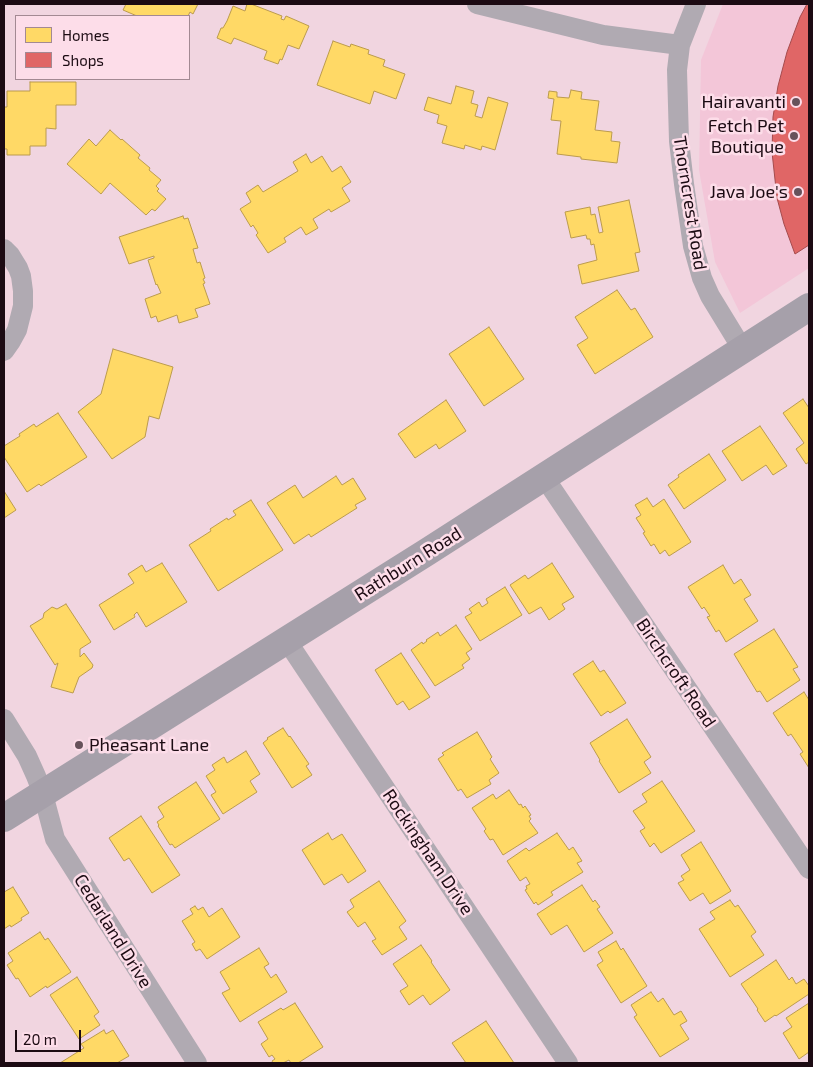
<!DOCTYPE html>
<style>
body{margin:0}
#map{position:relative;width:813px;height:1067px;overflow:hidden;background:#f1d5e0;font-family:"Exo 2",sans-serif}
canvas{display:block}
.frame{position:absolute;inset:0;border:5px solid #1c0b13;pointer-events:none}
.legend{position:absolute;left:15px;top:15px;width:175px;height:65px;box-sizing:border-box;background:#fddde9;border:1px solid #a38993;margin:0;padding:6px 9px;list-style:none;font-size:15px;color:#1c0b13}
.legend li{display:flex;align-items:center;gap:10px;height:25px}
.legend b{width:25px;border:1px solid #a38993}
.scale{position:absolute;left:15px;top:1030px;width:66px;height:22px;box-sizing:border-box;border:2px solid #1c0b13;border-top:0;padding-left:6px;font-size:15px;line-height:18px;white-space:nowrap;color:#1c0b13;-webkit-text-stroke:4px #fddde9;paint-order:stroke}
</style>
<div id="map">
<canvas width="813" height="1067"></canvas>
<div class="frame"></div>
<ul class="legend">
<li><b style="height:14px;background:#ffd966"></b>Homes</li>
<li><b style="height:14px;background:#e06666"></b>Shops</li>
</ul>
<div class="scale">20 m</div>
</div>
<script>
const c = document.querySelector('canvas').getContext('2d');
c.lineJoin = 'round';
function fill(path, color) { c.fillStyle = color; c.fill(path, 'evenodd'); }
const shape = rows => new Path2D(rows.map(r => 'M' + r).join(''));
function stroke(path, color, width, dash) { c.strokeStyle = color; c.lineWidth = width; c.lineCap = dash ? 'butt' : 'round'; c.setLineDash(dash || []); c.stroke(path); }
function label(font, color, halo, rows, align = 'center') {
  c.font = font + ' "Exo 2",sans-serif'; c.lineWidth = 5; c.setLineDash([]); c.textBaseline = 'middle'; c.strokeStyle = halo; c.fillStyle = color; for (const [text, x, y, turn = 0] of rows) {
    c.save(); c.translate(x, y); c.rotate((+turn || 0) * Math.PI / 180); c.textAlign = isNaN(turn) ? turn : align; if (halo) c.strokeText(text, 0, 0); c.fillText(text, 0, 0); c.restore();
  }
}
fill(shape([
 [723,4,809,4,809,268,740,313,715,262,699,170,701,60]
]), '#f3c6d8');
const homes = shape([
 [126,4,198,4,193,14,190,12,188,16,137,16,123,10,126,4],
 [247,4,251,4,282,16,281,19,284,20,286,16,309,26,299,49,288,45,282,60,280,59,278,64,264,59,267,51,234,38,231,44,217,38,221,28,223,28,227,21,233,6,245,11,247,4],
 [333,41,350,47,351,44,369,50,368,54,385,60,383,66,405,74,396,99,374,91,370,104,317,85,333,41],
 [30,82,76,82,76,105,56,105,56,129,46,128,46,146,30,146,30,155,7,155,7,149,4,149,4,107,7,107,7,91,30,91,30,82],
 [456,86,474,91,471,103,478,105,475,116,482,118,488,97,508,103,495,150,482,146,481,150,465,145,464,149,442,143,447,126,437,123,439,115,424,110,428,97,451,104,456,86],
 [571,90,582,92,581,99,599,101,595,130,612,132,611,141,620,142,617,163,581,159,581,157,557,154,561,121,551,120,554,99,548,98,549,91,557,92,557,97,569,98,571,90],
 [110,130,121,140,122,139,140,155,138,158,150,168,149,170,161,180,156,186,159,189,157,191,166,199,155,211,152,209,146,215,110,183,101,194,67,164,89,139,96,146,110,130],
 [306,154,311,163,322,156,332,172,341,166,351,182,342,188,350,201,331,212,329,209,313,219,318,228,306,235,301,227,284,238,286,242,268,253,256,235,258,233,253,225,251,227,240,209,251,202,246,193,258,185,263,192,298,171,293,162,306,154],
 [629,200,640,252,635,253,639,271,582,284,578,265,597,260,594,244,591,245,590,239,587,239,586,235,571,238,565,212,590,207,591,215,595,214,599,233,603,232,598,207,629,200],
 [183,216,184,219,188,218,198,248,193,249,197,263,200,262,205,278,203,279,205,283,203,284,210,304,195,309,198,317,179,323,177,315,158,322,156,316,151,318,145,299,161,293,157,284,156,285,148,260,154,258,154,256,129,264,119,237,183,216],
 [617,290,631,310,635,308,653,337,595,374,577,345,588,338,575,317,617,290],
 [489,327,524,379,484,406,449,354,489,327],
 [113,349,173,367,159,419,149,416,145,437,112,459,78,412,101,394,113,349],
 [803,399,809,408,809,462,806,464,796,449,804,443,783,413,803,399],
 [446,400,466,431,439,449,436,444,415,458,398,434,446,400],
 [58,413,87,457,41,486,39,484,27,492,4,457,4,446,20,436,19,434,34,424,36,427,58,413],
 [760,426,787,466,773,475,766,465,742,481,722,451,760,426],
 [709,454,726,480,684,509,668,485,679,477,678,475,709,454],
 [336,476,342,485,353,478,366,499,355,505,357,508,311,537,309,534,294,544,267,503,295,485,303,498,336,476],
 [4,491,16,510,4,518,4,491],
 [647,498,653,507,664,499,691,542,669,556,665,550,660,554,654,544,651,546,643,533,645,532,636,518,641,515,635,505,647,498],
 [251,500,283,550,218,591,189,545,211,531,210,529,227,518,228,520,236,515,233,511,251,500],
 [162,563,187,602,146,627,137,612,134,615,135,617,114,630,99,605,134,583,128,574,142,565,146,572,162,563],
 [552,563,574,597,562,604,565,609,549,620,541,607,529,614,510,585,525,575,528,579,552,563],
 [723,565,734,584,741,579,751,595,744,599,758,621,726,642,719,630,716,632,707,617,710,616,704,607,702,609,688,587,723,565],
 [505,587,522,615,480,641,465,617,472,613,469,609,479,602,482,607,488,603,486,599,505,587],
 [66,604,91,642,80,649,80,657,84,653,93,665,92,668,79,677,73,693,51,687,58,663,55,665,30,626,43,618,44,613,52,607,57,609,66,604],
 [456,625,472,649,466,653,470,659,462,665,464,668,435,686,411,650,422,642,423,644,427,641,426,640,438,632,440,636,456,625],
 [774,629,798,667,793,669,800,680,767,702,760,691,757,692,734,654,774,629],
 [401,653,430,697,409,710,403,701,397,705,375,670,401,653],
 [593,661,600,672,604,670,626,703,610,713,608,711,601,716,573,674,593,661],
 [804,692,809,700,809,768,800,754,803,752,791,734,788,736,773,713,804,692],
 [627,719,651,757,644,762,651,773,619,793,599,761,600,760,590,743,627,719],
 [283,728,289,737,290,736,309,764,306,766,312,775,292,788,263,743,268,739,267,738,283,728],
 [477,732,492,757,490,759,499,773,489,780,491,784,467,798,461,789,458,791,438,759,444,755,442,753,477,732],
 [246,751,260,774,250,781,257,792,223,814,211,795,216,792,206,776,215,770,212,765,224,757,227,763,246,751],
 [662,781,695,831,661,853,654,843,650,847,640,831,645,828,633,811,647,802,642,794,662,781],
 [196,782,220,819,175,848,172,844,170,845,158,826,159,825,157,822,164,817,158,807,196,782],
 [509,790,519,805,521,804,523,808,525,806,531,815,529,816,531,819,529,821,538,833,503,855,493,839,490,840,484,831,486,829,472,808,493,794,496,799,509,790],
 [141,816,180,875,152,893,129,858,124,861,109,838,141,816],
 [328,833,332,840,342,834,366,871,348,883,342,874,324,885,302,850,328,833],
 [557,833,569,850,573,847,582,861,577,863,583,872,551,892,553,895,538,905,536,902,534,904,525,890,527,889,526,886,530,884,526,877,520,881,507,861,526,848,529,851,557,833],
 [701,842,731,891,710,904,703,893,690,901,678,883,684,880,681,876,690,870,681,855,701,842],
 [379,881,406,921,399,927,407,939,382,955,372,941,376,939,365,922,358,927,347,912,354,907,350,900,379,881],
 [582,885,593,902,595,900,600,907,597,909,613,933,584,952,567,925,551,935,537,914,582,885],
 [13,887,29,913,21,918,22,920,11,927,10,925,4,929,4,892,13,887],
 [730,900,735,907,738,905,756,932,751,936,764,955,730,977,699,929,715,919,710,912,730,900],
 [195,906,198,910,203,907,209,917,222,908,240,937,207,959,200,949,196,951,192,944,195,942,182,921,193,914,190,909,195,906],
 [40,932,45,940,48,938,71,972,47,988,46,986,30,997,18,978,16,979,7,965,13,961,8,953,40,932],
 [616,941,621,950,623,948,647,986,621,1003,597,965,603,961,598,952,616,941],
 [421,945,432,961,431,962,450,990,430,1005,423,995,409,1005,400,991,408,986,393,964,421,945],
 [259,948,269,964,264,967,271,978,276,974,287,992,240,1022,222,993,230,989,220,972,259,948],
 [776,960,789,980,792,977,796,984,804,979,809,986,809,994,776,1016,775,1015,765,1022,757,1010,758,1009,741,984,776,960],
 [77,977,99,1012,94,1016,100,1025,79,1039,50,995,77,977],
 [651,992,658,1002,663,998,674,1015,681,1011,687,1021,680,1025,689,1039,660,1057,634,1017,637,1015,631,1005,651,992],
 [295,1003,323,1047,298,1063,291,1063,289,1060,283,1063,273,1063,272,1061,275,1059,272,1055,269,1057,261,1044,268,1039,258,1022,281,1008,283,1010,295,1003],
 [809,1003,809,1053,809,1052,799,1059,783,1033,792,1027,786,1018,809,1003],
 [486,1021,514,1063,466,1063,452,1043,486,1021],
 [104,1030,106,1034,113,1030,129,1056,117,1063,60,1063,84,1048,81,1044,104,1030]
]);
fill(homes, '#ffd966');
stroke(homes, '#bb9b4d', 1);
const shops = shape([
 [807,4,809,4,809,245,795,254,784,224,777,198,772,152,773,117,778,86,787,52,800,17,807,4]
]);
fill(shops, '#e06666');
stroke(shops, '#a54b4d', 1);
stroke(shape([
 [477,4,603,35,680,45],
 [696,4,680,45,677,70,679,141,684,184,693,246,702,278,710,296,743,350],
 [4,249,10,255,18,268,21,276,23,291,23,306,17,330,11,341,4,351],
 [544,477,809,869],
 [287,641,568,1063],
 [4,719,27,756,36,776,43,794,55,839,197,1063]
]), '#b0aab2', 20);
stroke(shape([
 [4,818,427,552,809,307]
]), '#a6a0aa', 28);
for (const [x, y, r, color] of [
 [796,102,5,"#67525b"],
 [794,136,5,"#67525b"],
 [798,192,5,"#67525b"],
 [79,745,5,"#67525b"]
]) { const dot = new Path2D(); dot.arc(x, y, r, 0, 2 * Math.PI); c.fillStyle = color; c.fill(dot); stroke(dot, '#fddde9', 2); }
label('18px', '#1c0b13', '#fddde9', [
 ["Hairavanti",786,102],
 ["Fetch Pet",784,126],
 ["Boutique",784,147],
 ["Java Joe's",788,192],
 ["Pheasant Lane",89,745,"left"]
], 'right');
label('18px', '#1c0b13', '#fddde9', [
 ["Thorncrest Road",690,203,81],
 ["Rathburn Road",408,564,-32],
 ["Birchcroft Road",676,673,56],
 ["Rockingham Drive",428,852,56],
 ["Cedarland Drive",113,931,58]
]);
</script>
